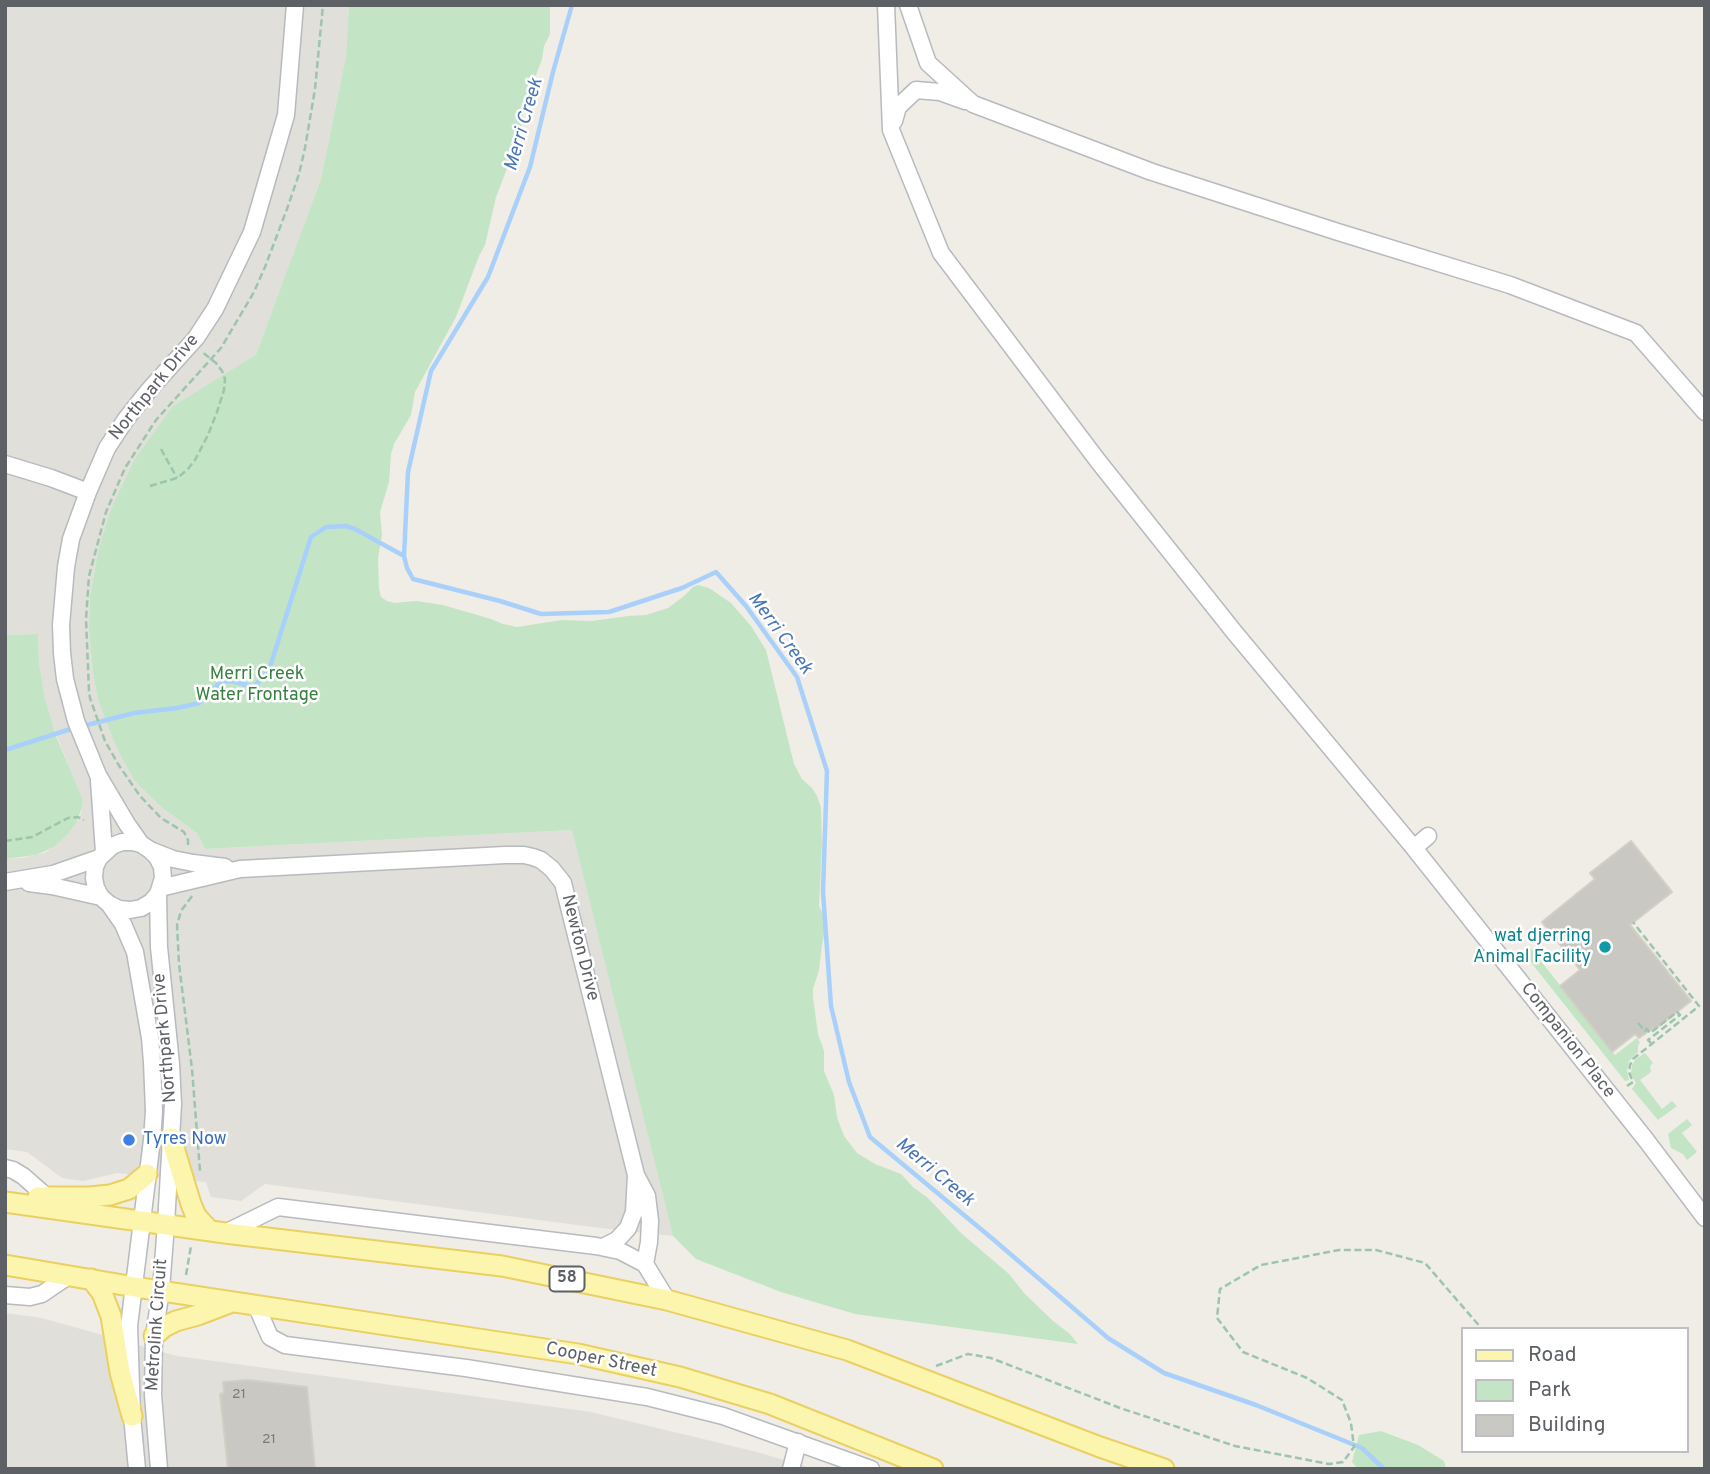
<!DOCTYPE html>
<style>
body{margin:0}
#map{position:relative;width:1710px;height:1474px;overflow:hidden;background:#efede5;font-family:Overpass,sans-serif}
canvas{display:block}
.frame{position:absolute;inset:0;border:7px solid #5d6065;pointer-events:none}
.legend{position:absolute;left:1461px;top:1327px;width:228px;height:126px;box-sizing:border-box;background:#fff;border:2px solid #bebfc1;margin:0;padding:9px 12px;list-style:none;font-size:21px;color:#5d6065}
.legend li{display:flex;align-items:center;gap:14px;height:35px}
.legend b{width:35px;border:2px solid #bebfc1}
</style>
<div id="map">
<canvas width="1710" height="1474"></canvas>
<div class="frame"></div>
<ul class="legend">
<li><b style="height:9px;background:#fcf5ad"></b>Road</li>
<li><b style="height:19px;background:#c3e5c5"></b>Park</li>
<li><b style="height:19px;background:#cac8c2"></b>Building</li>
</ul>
</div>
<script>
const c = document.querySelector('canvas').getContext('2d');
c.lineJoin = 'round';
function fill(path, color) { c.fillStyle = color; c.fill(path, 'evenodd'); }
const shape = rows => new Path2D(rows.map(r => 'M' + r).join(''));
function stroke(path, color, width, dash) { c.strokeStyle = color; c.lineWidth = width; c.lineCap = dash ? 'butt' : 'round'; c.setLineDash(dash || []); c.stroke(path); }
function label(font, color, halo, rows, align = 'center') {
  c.font = font + ' Overpass,sans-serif'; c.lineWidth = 5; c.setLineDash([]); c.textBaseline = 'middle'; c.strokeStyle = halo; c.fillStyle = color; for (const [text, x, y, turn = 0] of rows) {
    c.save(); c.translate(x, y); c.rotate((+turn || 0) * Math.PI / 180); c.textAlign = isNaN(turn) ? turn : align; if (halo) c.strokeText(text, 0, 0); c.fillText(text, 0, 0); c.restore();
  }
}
fill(shape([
 [5,5,349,5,346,56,321,179,256,356,173,406,97,557,90,596,89,629,93,673,98,700,111,734,135,780,161,807,197,833,205,849,573,830,673,1236,592,1227,265,1184,241,1201,211,1197,206,1182,117,1173,83,1181,62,1178,27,1152,5,1149,5,859,22,858,44,853,54,847,68,834,76,823,81,814,83,802,51,721,45,699,39,662,38,634,5,635],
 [5,1313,42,1318,177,1356,591,1412,757,1452,814,1469,5,1469]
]), '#e0dfd9');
fill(shape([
 [349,5,550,5,550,34,544,46,542,59,536,75,526,96,520,135,496,197,485,245,479,256,456,317,415,392,411,415,394,444,391,454,389,482,380,512,382,535,378,558,379,588,381,597,387,601,394,603,416,601,443,605,491,619,503,624,517,627,562,620,592,621,628,616,646,615,668,608,684,596,693,587,698,585,709,588,731,603,751,626,766,650,794,764,802,779,812,788,817,796,821,807,822,844,819,906,825,918,826,925,822,945,819,970,813,989,813,997,818,1034,824,1051,824,1071,834,1095,837,1117,844,1136,857,1153,875,1164,901,1174,913,1187,928,1198,961,1233,1009,1274,1024,1293,1053,1321,1070,1334,1078,1344,855,1314,781,1292,696,1259,673,1236,572,830,205,849,197,833,161,807,135,781,121,756,111,734,98,700,93,673,89,629,90,596,97,557,104,532,112,507,135,459,173,406,256,355,321,179,346,56],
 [38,634,39,662,45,699,56,736,80,793,83,801,82,808,76,823,68,834,54,847,36,855,5,859,5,635],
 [1529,946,1615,1055,1637,1038,1640,1043,1638,1045,1638,1052,1629,1061,1628,1066,1627,1070,1629,1080,1625,1081,1522,951],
 [1645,1053,1653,1063,1650,1066,1651,1072,1640,1080,1662,1109,1672,1101,1677,1106,1658,1120,1632,1089,1636,1083,1631,1074,1632,1065,1636,1059],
 [1687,1119,1692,1125,1682,1133,1697,1152,1687,1160,1683,1154,1671,1148,1668,1134],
 [1381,1431,1418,1445,1444,1461,1446,1469,1358,1469,1352,1462,1359,1435]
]), '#c3e5c5');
stroke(shape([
 [572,5,553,72,530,167,488,277,431,371,408,472,404,556,407,568,413,579,500,601,541,614,609,612,682,588,716,572,746,606,797,677,827,771,823,892,831,1006,849,1082,870,1137,994,1240,1108,1338,1164,1373,1256,1405,1362,1448,1384,1469],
 [83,726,134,713,177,708,199,703,221,682,232,681,254,687,269,670,311,537,326,527,346,526,355,529,404,556],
 [5,750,74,728]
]), '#a8d0fb', 4.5);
const building = shape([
 [1631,841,1672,892,1630,925,1691,1001,1654,1030,1653,1028,1639,1038,1635,1034,1612,1052,1560,986,1580,970,1542,922,1595,879,1590,873,1631,841],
 [248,1380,307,1387,315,1469,228,1469,220,1394,224,1393,223,1382,248,1380]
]);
fill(building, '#cac8c2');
stroke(building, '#d3cfc4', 2);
const minor = shape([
 [886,5,891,130,941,253,1098,461,1235,633,1414,848,1646,1140,1705,1218],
 [908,5,928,63,973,104,1152,172,1338,232,1510,285,1636,333,1705,412],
 [894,121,898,107,916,90,940,92,965,101],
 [5,464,51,478,88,492],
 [99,781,104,852],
 [141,844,127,824,98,775,76,721,65,679,62,653,61,625,66,567,71,539,88,492,107,448,126,419,149,390,196,338,215,309,252,232,286,115,295,5],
 [1414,848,1428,836],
 [150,850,173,859,193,863,225,867],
 [5,882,53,874,99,858],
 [29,883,52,886,101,897],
 [160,888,240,869,505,855,524,855,533,857,541,860,552,869,563,883,636,1175,634,1212,628,1228,617,1240,603,1247],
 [158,894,159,947,171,1064,173,1104,166,1224,161,1290,154,1336,153,1395,159,1469],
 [109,904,119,909,130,910,141,908,151,902,158,894,163,878,162,867,157,857,150,850,141,844,132,842,122,842,112,846,99,858,95,867,94,878,96,888,101,897,109,904,123,924,135,952,150,1038,152,1062,154,1111,152,1140,129,1326,132,1416,137,1469],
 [5,1168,13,1170,23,1176,47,1197],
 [637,1177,647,1196,650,1221,649,1242,645,1264],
 [225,1233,278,1207,596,1246,620,1251,645,1264,667,1300],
 [5,1295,30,1297,42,1294,70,1275],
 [256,1305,270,1337,285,1345,466,1368,647,1397,723,1416,871,1469],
 [791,1469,798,1442]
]);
const major = shape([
 [171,1138,191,1204,196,1216,210,1231],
 [38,1197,89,1197,110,1195,129,1189,147,1174],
 [5,1202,225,1233,502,1266,667,1300,847,1350,1100,1447,1164,1469],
 [5,1265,135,1287,578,1354,680,1377,770,1404,933,1469],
 [91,1279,102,1293,111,1316,120,1372,132,1416],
 [154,1336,164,1327,176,1321,198,1315,232,1302]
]);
stroke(minor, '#b7babe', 19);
stroke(major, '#ebd061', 23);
stroke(shape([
 [161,449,177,478],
 [150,486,177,478,187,470,195,460,208,435,217,412,224,390,225,379,222,371,216,363,202,352],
 [5,841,32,837,68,818,78,817,84,820],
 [188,845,188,840,184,832,161,818,140,796,118,764,105,741,90,698,89,691,86,619,89,576,106,512,125,468,156,420,221,348,254,292,265,267,287,209,299,174,305,148,315,89,323,5],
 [192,896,181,911,177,925,179,964,192,1069,200,1171],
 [1638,1023,1645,1031,1647,1029,1650,1033,1677,1012,1680,1015,1648,1040,1652,1044],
 [1627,1086,1633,1082,1629,1072,1630,1065,1633,1059,1699,1006,1633,922],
 [186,1275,191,1246],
 [936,1366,968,1354,991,1358,1120,1408,1235,1446,1329,1464,1343,1462,1354,1447,1351,1423,1342,1400,1307,1378,1243,1352,1217,1318,1220,1289,1261,1265,1339,1250,1376,1250,1425,1263,1482,1329]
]), '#9cc5ac', 2.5, [7, 3.5]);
stroke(minor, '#fff', 16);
stroke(major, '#fcf5ad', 19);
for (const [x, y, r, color] of [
 [1605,947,7,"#0f9aa8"],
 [129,1140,7,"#3f7fe0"]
]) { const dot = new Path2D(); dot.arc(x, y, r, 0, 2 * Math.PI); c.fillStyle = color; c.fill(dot); stroke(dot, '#fff', 2.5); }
label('14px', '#787a7c', null, [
 ["21",239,1395],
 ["21",269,1440]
]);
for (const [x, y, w] of [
 [567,1279,35]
]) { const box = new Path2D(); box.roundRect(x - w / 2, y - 12.5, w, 25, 5); c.fillStyle = '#fff'; c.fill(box); stroke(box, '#5d6065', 2); }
label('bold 16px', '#5d6065', null, [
 ["58",567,1279]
]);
label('18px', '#5d6065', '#fff', [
 ["Northpark Drive",155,388,-51],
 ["Newton Drive",579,948,76],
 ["Northpark Drive",166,1038,-95],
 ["Companion Place",1567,1041,52],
 ["Metrolink Circuit",158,1325,-86],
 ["Cooper Street",601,1361,12]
]);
label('18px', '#388141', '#fff', [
 ["Merri Creek",257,675],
 ["Water Frontage",257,696]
]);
label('18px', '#0d838f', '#fff', [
 ["wat djerring",1591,937],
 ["Animal Facility",1591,958]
], 'right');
label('18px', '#366cbe', '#fff', [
 ["Tyres Now",143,1140]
], 'left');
label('italic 19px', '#4875b6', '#fff', [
 ["Merri Creek",525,125,-74],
 ["Merri Creek",779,634,54],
 ["Merri Creek",934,1173,40]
]);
</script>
